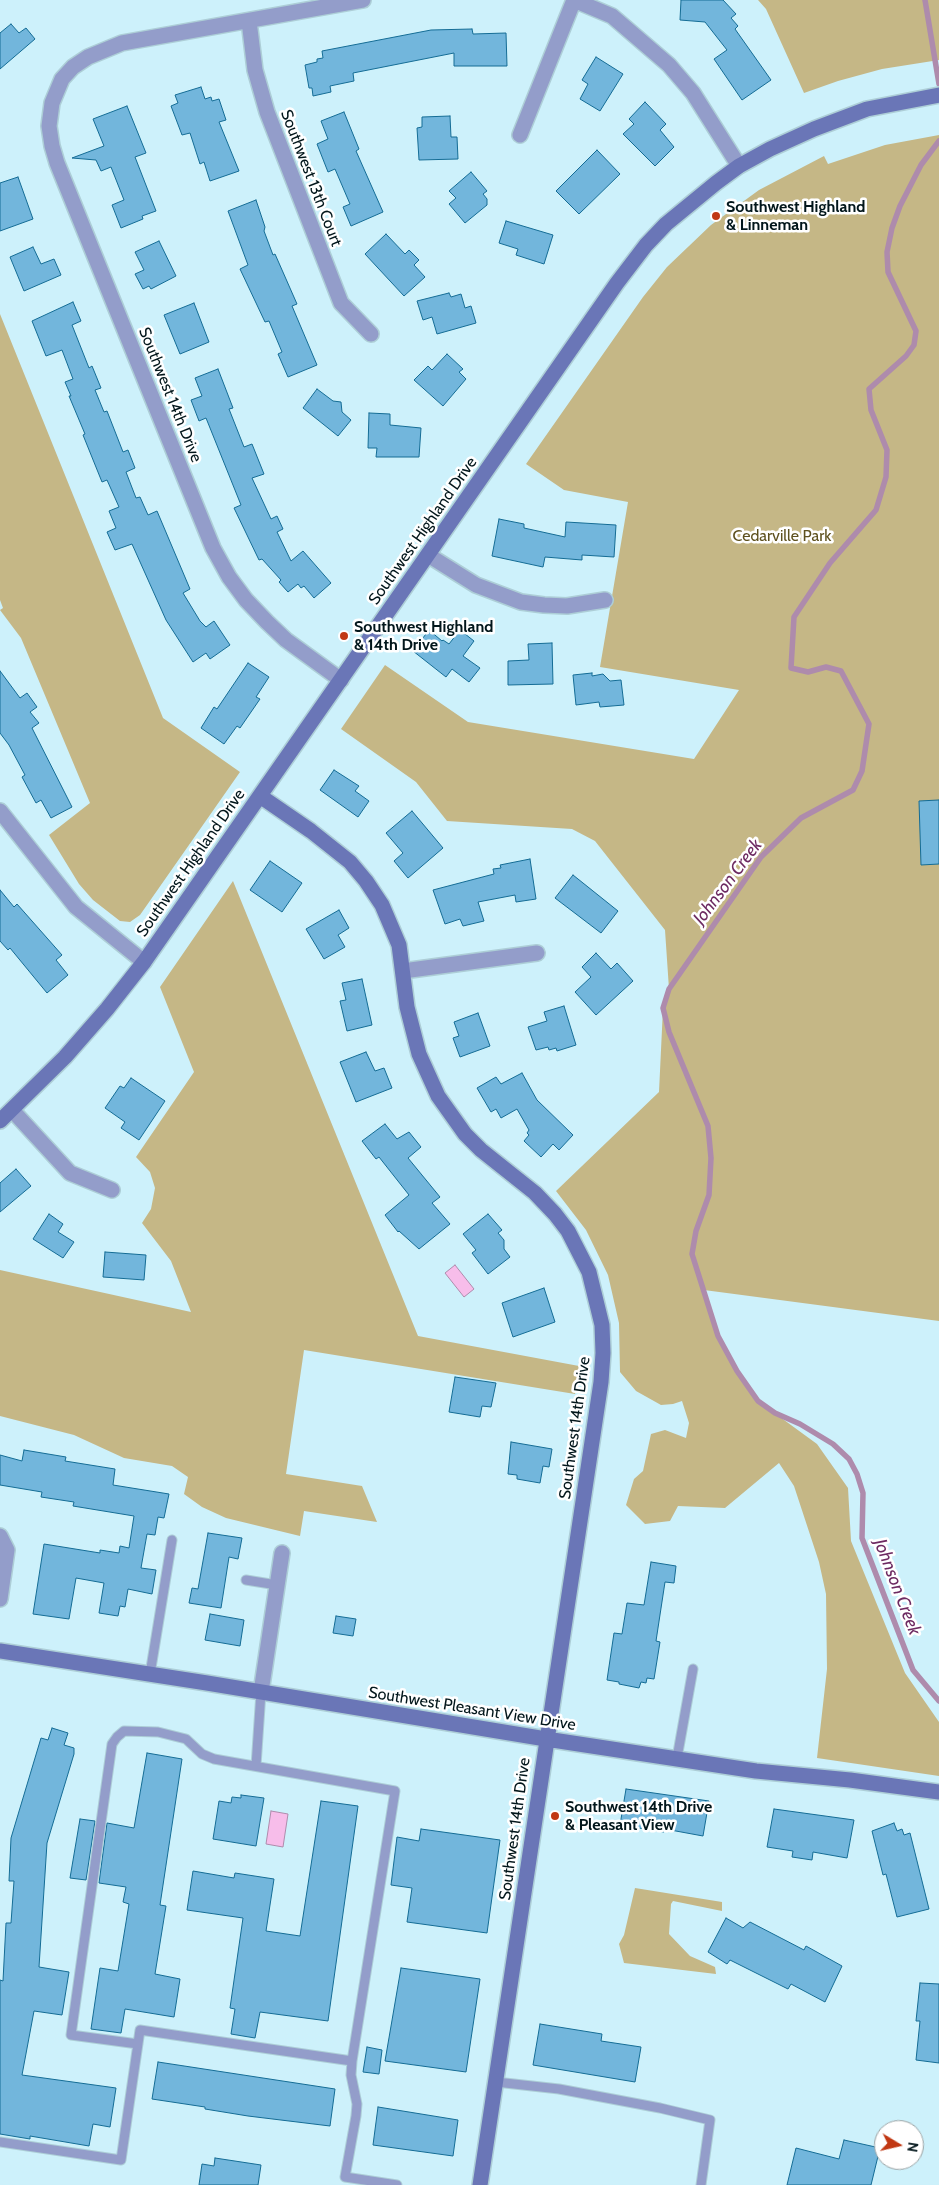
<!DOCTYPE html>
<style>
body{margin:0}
#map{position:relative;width:939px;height:2185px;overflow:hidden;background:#cdf1fb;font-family:Cabin,sans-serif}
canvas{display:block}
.north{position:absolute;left:874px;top:2120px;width:50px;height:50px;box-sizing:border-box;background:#fff;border:1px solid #9aa2a4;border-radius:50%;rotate:99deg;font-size:14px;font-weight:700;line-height:20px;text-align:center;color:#02161b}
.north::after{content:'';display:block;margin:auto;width:18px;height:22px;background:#c13813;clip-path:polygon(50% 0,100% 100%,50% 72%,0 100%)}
</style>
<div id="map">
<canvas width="939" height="2185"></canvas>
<div class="north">N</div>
</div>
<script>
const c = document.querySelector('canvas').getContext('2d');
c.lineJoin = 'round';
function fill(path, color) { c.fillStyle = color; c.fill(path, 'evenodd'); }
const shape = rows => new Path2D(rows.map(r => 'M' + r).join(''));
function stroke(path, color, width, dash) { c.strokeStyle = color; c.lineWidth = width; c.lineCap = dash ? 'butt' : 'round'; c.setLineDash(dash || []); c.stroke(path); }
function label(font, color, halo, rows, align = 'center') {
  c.font = font + ' Cabin,sans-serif'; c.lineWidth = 5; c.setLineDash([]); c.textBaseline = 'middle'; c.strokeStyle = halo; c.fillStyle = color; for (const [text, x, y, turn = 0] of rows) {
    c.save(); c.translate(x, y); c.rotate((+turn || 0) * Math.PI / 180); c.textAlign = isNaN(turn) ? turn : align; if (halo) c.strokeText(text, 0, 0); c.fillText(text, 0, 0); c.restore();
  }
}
fill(shape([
 [758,0,939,0,939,60,882,69,838,81,804,93,766,9],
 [939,135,939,1321,704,1290,718,1336,737,1371,758,1401,817,1444,848,1488,851,1541,905,1673,939,1722,939,1776,817,1758,827,1669,826,1594,819,1562,794,1486,779,1463,725,1508,678,1506,670,1521,645,1524,626,1505,634,1479,643,1471,651,1434,665,1430,686,1438,689,1423,682,1401,673,1404,661,1405,636,1391,620,1372,619,1323,608,1275,586,1230,556,1191,659,1092,663,1008,669,989,665,930,595,841,572,829,447,821,416,782,341,729,385,665,468,722,694,759,739,690,600,667,628,502,564,490,526,464,643,297,667,267,711,225,759,190,824,156,828,164,885,145],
 [0,314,163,718,240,772,140,915,130,922,120,921,93,900,79,884,49,835,90,803,21,638,0,610,3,608,0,600],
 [233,881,418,1336,579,1366,575,1394,304,1350,286,1474,362,1486,377,1522,304,1511,300,1536,226,1518,202,1507,184,1494,188,1477,172,1466,124,1458,74,1435,0,1416,0,1270,191,1312,171,1261,142,1223,151,1209,155,1188,150,1172,136,1157,194,1072,160,987],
 [635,1888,722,1902,722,1911,673,1901,671,1904,669,1934,690,1956,715,1967,716,1974,624,1963,619,1944,624,1935]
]), '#c5b786');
const water = shape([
 [455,1265,474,1289,464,1297,445,1273,455,1265],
 [271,1811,288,1814,283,1847,266,1844,271,1811]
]);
fill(water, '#f7bdea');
stroke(water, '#ae8bac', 1);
stroke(shape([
 [925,0,939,84],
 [939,141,921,165,900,206,892,228,887,252,888,272,916,331,914,345,906,356,869,389,871,410,887,450,886,477,876,510,830,563,794,617,791,668,808,672,826,667,841,671,869,724,862,771,853,790,801,818,761,857,669,989,663,1008,669,1032,708,1126,711,1158,709,1195,696,1231,692,1254,718,1336,737,1371,758,1401,775,1413,800,1424,833,1444,849,1459,857,1474,863,1493,862,1538,913,1670,939,1701]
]), '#ae8bac', 5.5);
const building = shape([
 [681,0,723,0,736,14,731,18,738,26,735,29,771,80,742,100,714,59,727,50,705,22,680,20,681,0],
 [11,24,19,33,26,28,35,39,0,69,0,33,11,24],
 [472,29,473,34,506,33,507,66,454,66,454,53,353,73,354,81,330,86,331,92,313,96,312,88,309,88,305,65,317,62,317,59,323,58,322,51,431,30,472,29],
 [596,57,623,74,600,111,580,99,588,84,582,80,596,57],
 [201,87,205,99,211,97,212,101,219,99,226,120,219,122,239,171,210,181,204,162,200,164,190,133,182,135,171,106,178,103,175,95,201,87],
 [645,102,666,124,660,130,674,147,655,166,623,134,634,124,629,119,645,102],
 [127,106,146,153,135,157,156,211,142,216,143,219,121,228,112,205,124,200,111,167,101,171,96,160,72,158,104,146,93,119,127,106],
 [344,112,359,149,356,151,383,212,351,226,343,207,350,204,335,169,328,172,317,144,328,139,321,121,344,112],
 [450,116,451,137,457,137,458,159,419,160,417,128,422,127,422,117,450,116],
 [597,150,620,174,579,214,556,191,597,150],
 [471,172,487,191,483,194,487,199,487,205,465,223,449,204,456,198,449,191,471,172],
 [18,177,33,219,0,231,0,183,18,177],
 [256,200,265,227,264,231,273,255,275,254,297,304,292,306,317,365,288,377,278,354,282,352,269,321,265,322,240,269,248,265,228,211,256,200],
 [506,221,553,235,544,264,516,255,518,249,499,243,506,221],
 [386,234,405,254,409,250,419,260,414,265,425,277,404,296,365,254,386,234],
 [159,241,176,276,151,289,149,286,143,289,135,274,144,270,135,252,159,241],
 [33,247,41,264,54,259,61,275,24,291,10,257,33,247],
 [449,293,451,297,461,294,465,308,471,306,476,323,437,334,432,317,423,320,417,301,449,293],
 [73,302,81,321,72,325,89,368,92,366,101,388,95,390,104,412,107,411,123,452,128,450,135,468,126,472,136,498,140,497,148,515,157,511,190,589,183,593,200,621,206,627,214,621,230,645,210,659,206,653,193,662,166,620,132,544,115,550,107,532,116,528,109,511,119,507,107,480,102,482,83,435,85,434,69,396,71,396,65,382,73,379,62,350,46,356,32,321,73,302],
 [194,303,209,342,180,354,164,315,194,303],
 [447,354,463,369,459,372,466,379,443,406,414,380,428,366,432,370,447,354],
 [218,369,233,408,229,409,244,447,252,444,264,474,252,478,271,519,277,516,283,529,277,532,291,561,303,551,331,583,314,598,304,586,301,588,298,584,288,592,279,582,281,580,262,559,259,560,234,508,241,505,206,418,199,421,191,400,202,396,195,378,218,369],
 [317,389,333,401,341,402,342,412,351,420,338,436,303,408,317,389],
 [369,413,390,414,390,425,421,428,419,457,376,457,377,448,368,448,369,413],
 [499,519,524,524,524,528,565,537,566,522,616,525,614,557,582,555,582,560,545,557,543,567,492,556,499,519],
 [429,630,442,641,443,640,449,644,460,630,474,641,463,656,480,668,469,682,452,669,446,677,413,651,429,630],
 [552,643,553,684,508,685,508,661,529,660,528,644,552,643],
 [248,663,269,677,256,697,260,699,240,728,237,726,224,744,201,728,214,707,217,709,248,663],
 [0,671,20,698,27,693,37,707,30,712,39,723,32,728,72,807,51,818,41,800,36,803,22,777,25,775,9,745,0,733,0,671],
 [592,673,592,676,603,674,610,681,621,680,624,705,600,707,599,702,576,705,573,675,592,673],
 [334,770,359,786,355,791,369,801,358,817,320,790,334,770],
 [939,800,939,864,921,865,919,801,939,800],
 [412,811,443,848,408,878,394,861,403,853,386,833,412,811],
 [530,859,536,899,516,902,515,895,478,902,484,921,463,926,460,919,445,924,433,890,494,874,493,869,501,868,500,865,530,859],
 [270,861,302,883,282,912,250,890,270,861],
 [573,875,618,911,601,933,555,898,573,875],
 [0,890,14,907,17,904,62,955,56,960,68,975,47,993,10,948,8,950,0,941,0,890],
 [339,910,349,928,338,935,345,947,324,959,306,929,339,910],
 [596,953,611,969,617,963,633,981,596,1015,575,992,591,977,582,967,596,953],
 [362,979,372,1025,347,1031,340,1001,346,1000,342,983,362,979],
 [564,1006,576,1045,557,1051,556,1048,549,1050,548,1047,536,1050,528,1027,547,1021,544,1012,564,1006],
 [478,1013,490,1046,460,1057,453,1038,459,1036,454,1022,478,1013],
 [366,1052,375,1071,384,1068,392,1088,356,1102,340,1062,366,1052],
 [522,1073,537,1100,573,1135,559,1150,553,1144,541,1157,524,1141,529,1135,527,1133,529,1130,517,1109,501,1118,496,1109,491,1112,477,1088,496,1077,501,1084,522,1073],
 [131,1078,165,1101,139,1140,121,1128,125,1122,105,1108,120,1086,124,1088,131,1078],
 [385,1124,397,1139,409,1132,421,1147,408,1158,440,1197,432,1203,450,1224,419,1249,399,1231,398,1232,385,1215,409,1195,379,1157,376,1159,362,1141,385,1124],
 [16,1169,31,1186,0,1212,0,1183,16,1169],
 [49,1214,63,1224,58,1232,74,1242,63,1258,33,1239,49,1214],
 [488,1214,502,1230,498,1233,504,1240,504,1249,510,1257,488,1274,472,1253,476,1250,463,1234,488,1214],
 [105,1252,146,1255,144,1280,103,1277,105,1252],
 [544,1288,555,1322,513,1337,502,1303,544,1288],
 [455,1377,496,1383,491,1407,482,1406,480,1417,449,1412,455,1377],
 [511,1442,552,1449,549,1467,543,1466,540,1483,517,1479,517,1475,508,1474,511,1442],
 [24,1450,66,1457,65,1461,115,1469,113,1485,169,1494,164,1518,158,1517,155,1535,147,1534,141,1568,156,1570,152,1594,128,1589,125,1607,120,1606,118,1616,99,1613,104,1583,76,1578,69,1619,33,1614,44,1544,100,1553,100,1550,119,1553,120,1546,129,1548,134,1516,73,1506,74,1502,41,1497,42,1492,0,1485,0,1455,22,1461,24,1450],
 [208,1533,242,1538,238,1559,229,1557,221,1608,189,1603,192,1588,198,1589,208,1533],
 [651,1562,676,1566,674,1583,665,1582,656,1641,660,1642,654,1679,647,1678,646,1683,641,1682,639,1688,619,1684,619,1682,607,1680,614,1633,622,1634,627,1603,644,1605,651,1562],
 [210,1614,244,1620,240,1646,205,1640,210,1614],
 [336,1616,356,1619,353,1636,333,1633,336,1616],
 [52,1728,68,1733,64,1745,74,1748,74,1754,47,1843,39,1967,69,1972,62,2015,34,2011,22,2075,116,2088,110,2127,93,2124,89,2146,30,2136,30,2139,0,2134,0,1980,3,1981,6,1923,11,1923,14,1881,9,1881,11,1838,41,1738,48,1740,52,1728],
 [147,1753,182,1759,160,1905,166,1906,155,1974,180,1979,174,2017,125,2009,121,2033,91,2029,100,1968,118,1971,129,1904,123,1902,126,1887,99,1883,107,1823,134,1828,147,1753],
 [626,1789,709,1801,703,1836,665,1829,664,1832,620,1825,626,1789],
 [241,1795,264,1798,256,1846,213,1839,219,1801,231,1803,232,1797,241,1798,241,1795],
 [321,1801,358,1806,328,2021,260,2012,255,2038,231,2034,235,2009,230,2008,243,1918,187,1910,193,1871,234,1878,235,1873,274,1879,266,1931,300,1936,321,1801],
 [774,1809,854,1820,847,1858,813,1852,812,1860,792,1857,793,1851,767,1847,774,1809],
 [80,1819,95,1821,86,1880,70,1878,80,1819],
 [894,1823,897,1831,902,1829,904,1835,910,1833,929,1909,897,1917,886,1874,883,1875,872,1831,894,1823],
 [421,1829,500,1840,487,1933,407,1922,412,1888,391,1885,397,1837,419,1841,421,1829],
 [726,1918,743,1928,750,1922,804,1950,806,1946,842,1966,825,2002,791,1984,788,1989,730,1960,727,1964,708,1952,726,1918],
 [401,1968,480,1979,466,2072,385,2061,401,1968],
 [920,1983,939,1984,939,2063,916,2060,920,2021,916,2021,920,1983],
 [540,2024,602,2034,601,2041,641,2047,635,2082,533,2065,540,2024],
 [367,2047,382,2050,379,2074,363,2072,367,2047],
 [158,2062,335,2089,330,2126,248,2116,205,2109,205,2107,152,2099,158,2062],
 [378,2107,458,2120,453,2156,373,2145,378,2107],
 [844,2140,880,2148,871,2185,787,2185,796,2148,839,2159,844,2140],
 [215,2158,261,2165,258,2185,199,2185,202,2164,214,2166,215,2158]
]);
fill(building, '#72b6dc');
stroke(building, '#146c95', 1);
const lane = shape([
 [246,1580,277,1585],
 [150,1674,172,1540],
 [677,1758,693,1669],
 [256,1766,261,1692],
 [352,2061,351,2075,357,2104,356,2116,345,2177,397,2185],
 [496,2082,559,2089,660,2108,710,2120,701,2185],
 [0,2142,121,2160,140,2030,352,2061,395,1791,214,1759,202,1754,186,1739,158,1732,124,1731,117,1737,112,1744,71,2035,138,2044]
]);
const street = shape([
 [574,0,612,16,669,65,693,93,739,166],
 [249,21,255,70,267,112,341,303,371,334],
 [520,135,574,0],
 [428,555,476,585,521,602,544,605,567,606,605,600],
 [341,680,286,640,267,622,246,600,229,577,213,548,57,163,52,146,49,126,52,103,62,79,73,67,88,57,122,43,363,0],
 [0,811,76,907,144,962],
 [403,971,537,953],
 [12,1110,70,1173,112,1190],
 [0,1536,7,1550,0,1599],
 [261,1692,282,1553]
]);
const secondary = shape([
 [260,796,311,831,350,862,366,881,382,905,399,945,407,1007,419,1054,438,1096,465,1134,481,1150,535,1193,555,1214,568,1231,589,1272,602,1325,603,1353,601,1382,480,2185],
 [0,1121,65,1057,107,1009,144,962,617,283,646,245,666,224,716,183,739,166,770,149,814,129,867,109,939,95],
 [0,1651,207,1683,546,1739,756,1771,850,1780,939,1792]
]);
stroke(lane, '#adced7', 11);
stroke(street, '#adced7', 18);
stroke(secondary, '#adced7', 18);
stroke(lane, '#939dca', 9);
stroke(street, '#939dca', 15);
stroke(secondary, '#6a76b7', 15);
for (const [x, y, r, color] of [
 [716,216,5,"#c13813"],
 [344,636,5,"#c13813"],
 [555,1816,5,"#c13813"]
]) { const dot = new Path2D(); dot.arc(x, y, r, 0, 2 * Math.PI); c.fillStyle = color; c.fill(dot); stroke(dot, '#fff', 2); }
label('16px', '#02161b', '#fff', [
 ["Southwest 13th Court",311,178,69],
 ["Southwest 14th Drive",170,395,68],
 ["Southwest Highland Drive",423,531,-55],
 ["Southwest Highland Drive",191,863,-55],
 ["Southwest 14th Drive",575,1428,-82],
 ["Southwest Pleasant View Drive",472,1709,9],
 ["Southwest 14th Drive",515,1829,-82]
]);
label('bold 16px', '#02161b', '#fff', [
 ["Southwest Highland",726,207],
 ["& Linneman",726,225],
 ["Southwest Highland",354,627],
 ["& 14th Drive",354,645],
 ["Southwest 14th Drive",565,1807],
 ["& Pleasant View",565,1825]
], 'left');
label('16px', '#5e511f', '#fff', [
 ["Cedarville Park",782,536]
]);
label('italic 18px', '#6d2b62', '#fff', [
 ["Johnson Creek",728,882,-53],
 ["Johnson Creek",897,1587,69]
]);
</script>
